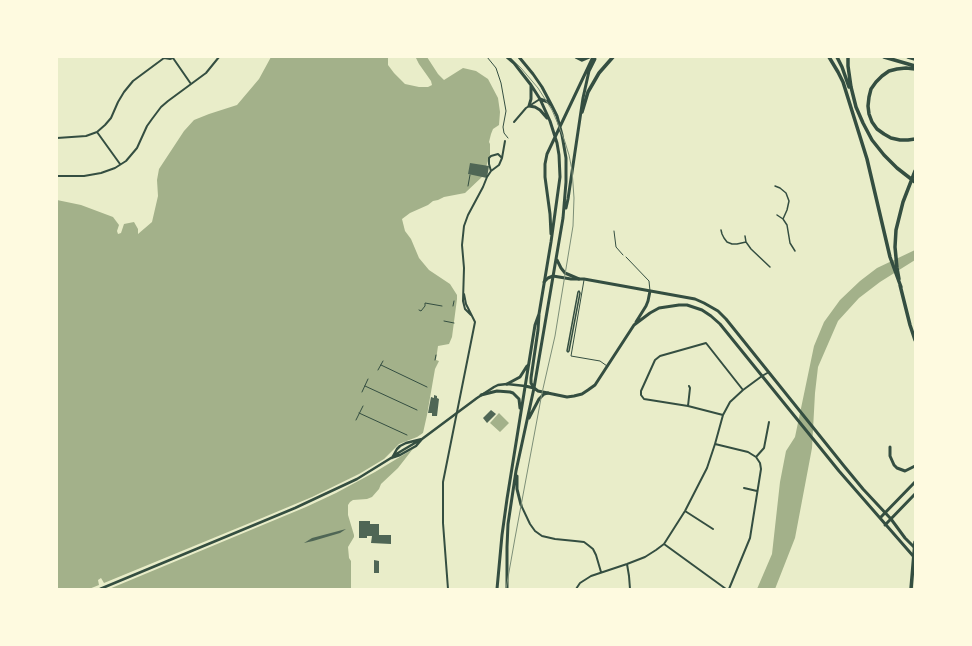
<!DOCTYPE html>
<style>
body{margin:0}
#map{position:relative;width:972px;height:646px;overflow:hidden;background:#e9edc9;font-family:"Exo 2",sans-serif}
canvas{display:block}
.frame{position:absolute;inset:0;border:58px solid #fefae0;pointer-events:none}
</style>
<div id="map">
<canvas width="972" height="646"></canvas>
<div class="frame"></div>
</div>
<script>
const c = document.querySelector('canvas').getContext('2d');
c.lineJoin = 'round';
function fill(path, color) { c.fillStyle = color; c.fill(path, 'evenodd'); }
const shape = rows => new Path2D(rows.map(r => 'M' + r).join(''));
function stroke(path, color, width, dash) { c.strokeStyle = color; c.lineWidth = width; c.lineCap = dash ? 'butt' : 'round'; c.setLineDash(dash || []); c.stroke(path); }
fill(shape([
 [271,57,388,57,388,65,394,73,405,84,419,87,428,87,432,85,431,81,419,64,416,58,414,57,427,57,438,74,444,80,463,68,476,71,488,79,498,98,500,112,499,125,493,129,491,134,489,142,490,144,490,155,483,176,465,193,444,197,438,200,433,201,428,205,410,213,402,219,405,231,411,239,419,258,429,270,450,284,457,295,457,299,452,337,449,344,438,346,436,360,439,361,435,369,427,415,423,433,419,441,398,468,381,484,379,489,372,497,367,499,353,500,350,502,348,505,348,515,354,535,354,537,348,547,349,558,351,561,351,589,57,589,57,200,81,205,113,217,119,225,117,231,118,234,121,233,124,224,134,222,138,229,138,234,152,222,158,196,157,180,159,169,184,131,194,120,209,114,237,105,259,79],
 [915,250,915,260,880,282,859,298,838,321,818,367,815,393,812,448,795,538,775,589,757,589,772,554,780,482,786,451,795,437,814,346,824,322,840,300,860,281,877,268],
 [499,413,509,423,500,432,490,423]
]), '#a3b18a');
fill(shape([
 [426,431,421,442,418,446,375,472,336,493,306,507,109,589,89,589,99,585,98,580,101,578,104,583,262,518,312,497,359,474,384,459,399,444,417,437]
]), '#e9edc9');
fill(shape([
 [470,163,489,166,487,178,468,174],
 [434,395,437,396,437,398,439,399,437,416,432,416,432,413,428,413,431,397,434,398],
 [491,410,496,414,487,423,483,418],
 [359,521,370,521,370,524,379,524,379,535,391,535,391,544,371,543,372,536,367,536,367,538,359,538],
 [346,529,340,533,313,541,304,543,312,538],
 [374,560,379,561,379,573,374,573]
]), '#4f6655');
stroke(shape([
 [487,57,496,68,501,83,506,111,503,127,504,133,508,138],
 [468,186,470,175],
 [453,306,454,301],
 [419,310,421,311,425,306,425,303,442,306],
 [444,321,454,323],
 [435,360,436,355],
 [381,365,427,387],
 [378,370,383,361],
 [365,386,417,410],
 [362,392,368,379],
 [359,413,407,435],
 [356,420,363,406]
]), '#344e41', 1);
stroke(shape([
 [614,231,616,247,623,255],
 [626,257,649,281,650,291],
 [584,280,571,356,600,361,607,366]
]), '#344e41', 1);
stroke(shape([
 [775,186,780,188,786,193,789,201,787,210,783,219],
 [777,215,783,219,787,225,790,243,795,251],
 [721,230,722,234,724,238,727,242,732,244,737,244,746,242],
 [745,236,746,242,751,249,770,267],
 [579,291,580,293,569,351,568,352,567,351,578,292,579,291]
]), '#344e41', 1.5);
stroke(shape([
 [164,58,170,59,173,58],
 [173,58,191,84],
 [514,122,526,108,540,99],
 [97,132,120,164],
 [57,138,86,136,97,132,105,125,111,118,118,102,124,92,133,81,164,58],
 [491,171,489,164,489,158,491,156,498,154,502,158],
 [57,176,84,176,101,173,115,168,126,161,137,148,147,126,152,119,161,107,168,101,206,73,219,57],
 [471,315,465,309,463,301,464,268,462,245,464,226,468,215,483,187,487,177,491,171,499,165,502,158,505,141],
 [688,406,690,388,689,386],
 [723,415,688,406,644,399,641,395,641,391,655,360,660,356,706,343,743,390],
 [715,444,748,452,756,457,760,463,761,469,750,538,729,589],
 [756,457,764,448,769,422],
 [744,488,757,491],
 [521,505,530,524,535,531,542,536,555,539,575,541,584,542,588,545,593,549,596,555,601,572],
 [685,511,713,529],
 [664,544,726,589],
 [627,564,629,576,630,589],
 [448,589,443,523,443,482,475,322,466,304,464,294],
 [576,589,580,583,591,576,627,564,645,557,656,550,664,544,685,511,707,468,715,444,723,415,730,402,743,390,762,376,769,372]
]), '#344e41', 2);
stroke(shape([
 [393,456,403,450,420,440],
 [392,458,397,449,400,446,406,443,422,439],
 [100,589,295,508,357,479,391,458,400,455,416,446,422,439,477,398,494,387,498,385,507,384,525,386]
]), '#344e41', 2.5);
stroke(shape([
 [544,282,548,278,553,276,571,279,584,279,695,299,704,303,718,311,726,319,844,466,863,489,891,519,905,538,915,548],
 [636,322,646,306,648,301,650,291],
 [525,386,534,388,538,391,567,397,574,396,582,394,588,390,595,385,634,325,650,313,659,308,679,305,687,305,702,310,711,316,720,324,839,471,914,557],
 [890,447,890,456,894,465,897,468,905,471,915,466],
 [880,518,915,482],
 [885,525,915,494]
]), '#344e41', 3);
stroke(shape([
 [531,86,531,99,529,106,535,107,540,110,547,118],
 [540,99,548,102,551,105],
 [566,208,568,199,583,98,589,71,595,59],
 [551,234,550,214,545,177,545,164,547,154,593,57],
 [557,260,561,268,565,273,579,279],
 [507,384,520,377,527,366],
 [534,388,531,383,531,378,538,330,539,315],
 [481,395,497,391,510,392,513,393,519,399,520,408],
 [529,418,539,399,544,394,548,393],
 [517,476,517,489,521,505],
 [497,589,502,535,507,499,535,325,539,314,551,242,560,177,559,155,557,143,550,121,540,99,531,85,514,63,507,57],
 [507,589,507,547,508,524,516,471,534,388,563,218,566,182,566,158,562,135,557,116,552,106,542,87,533,74,519,57]
]), '#344e41', 3);
stroke(shape([
 [576,57,582,60,589,57],
 [829,57,838,72,843,82,867,159,890,257,901,287],
 [837,57,842,67,849,87],
 [848,57,848,66,851,87,856,107,863,123,872,140,884,155,897,168,915,182],
 [884,57,915,66],
 [908,57,915,59],
 [915,69,906,68,897,69,889,71,882,76,876,82,871,89,869,97,868,106,869,114,872,122,877,129,884,134,891,138,900,140,908,140,915,139],
 [582,112,588,92,599,73,613,57],
 [899,279,897,268,895,247,896,230,903,202,915,171],
 [900,285,910,325,915,340],
 [911,589,915,542]
]), '#344e41', 3.5);
stroke(shape([
 [506,589,515,538,542,393,555,336,561,299,573,226,574,198,572,170,569,155,565,142,558,124,552,110,538,88,521,68,510,57]
]), '#7c8e77', 1);
</script>
